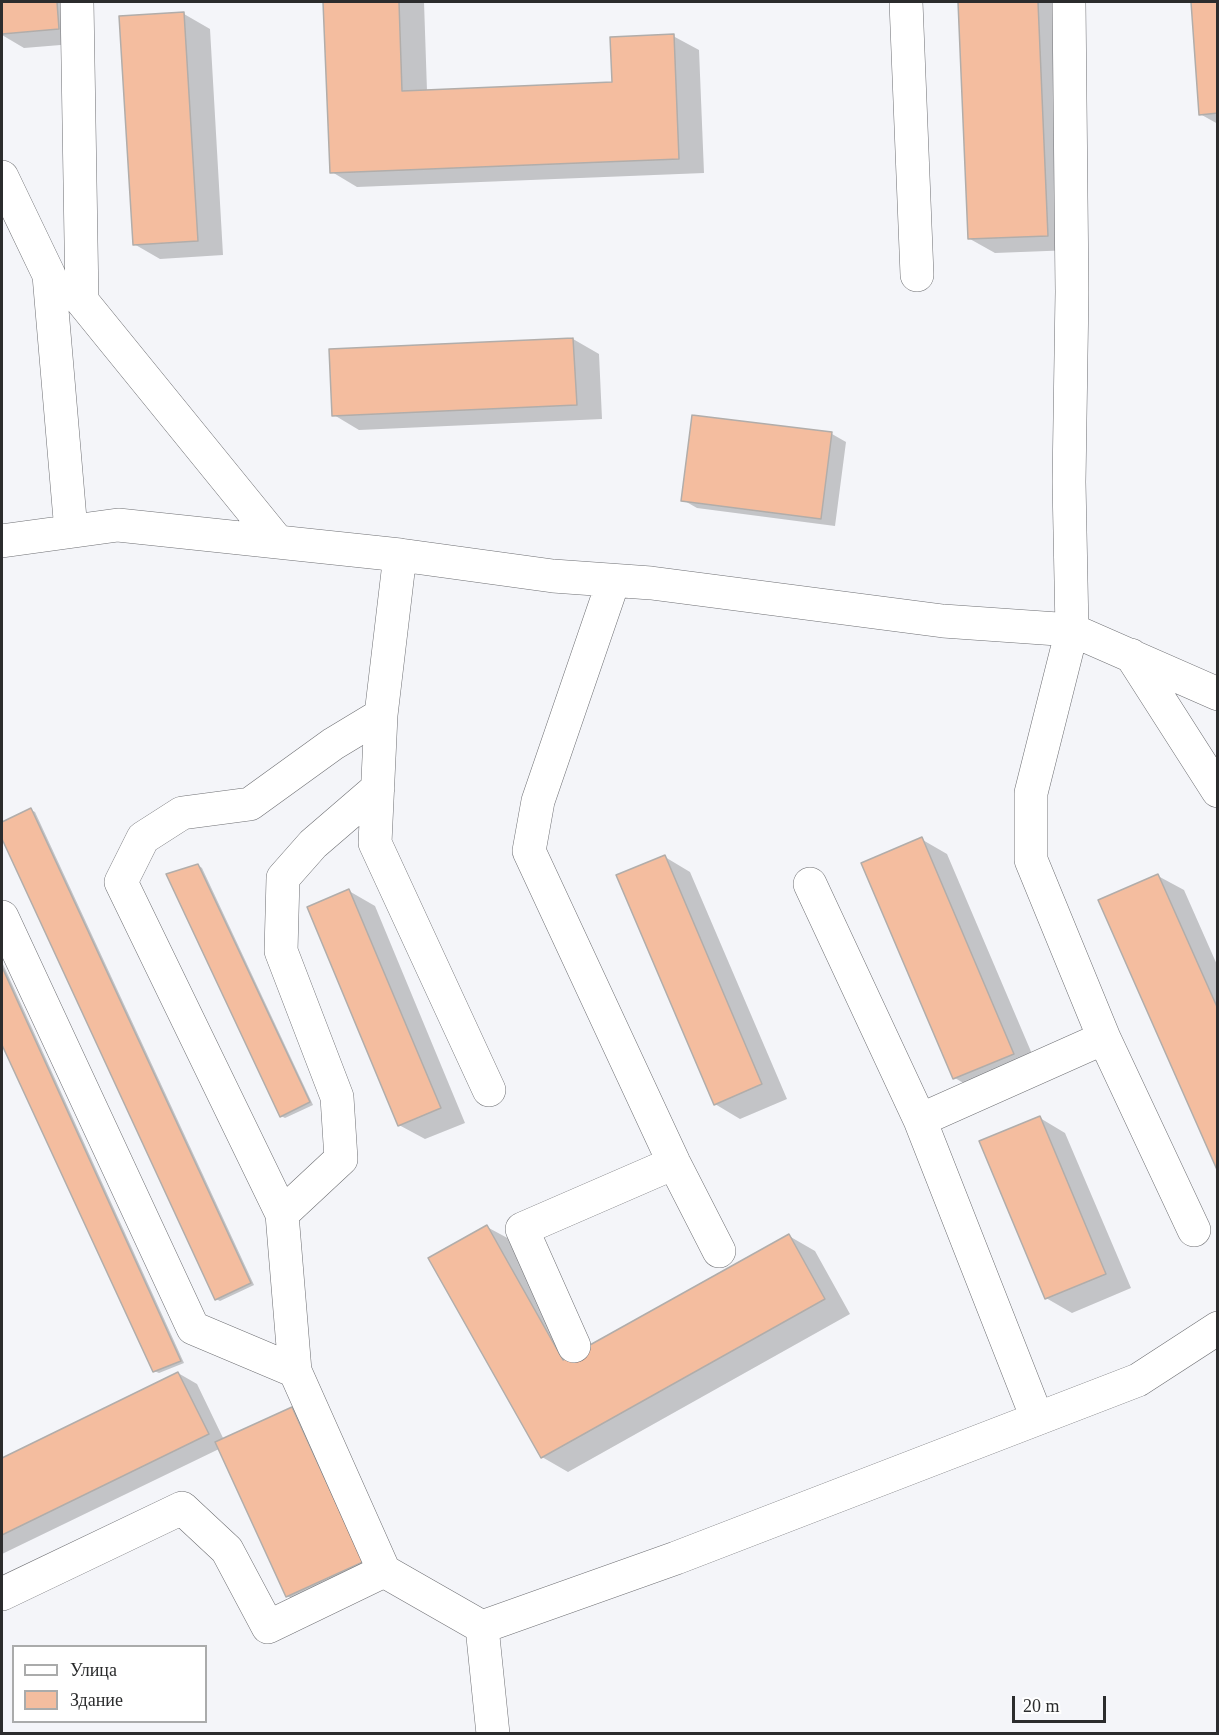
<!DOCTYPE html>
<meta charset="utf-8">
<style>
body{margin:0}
#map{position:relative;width:1219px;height:1735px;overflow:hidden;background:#f4f5f9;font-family:Georgia,serif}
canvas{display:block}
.frame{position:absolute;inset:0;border:3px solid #2b2c2d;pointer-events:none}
.legend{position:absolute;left:12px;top:1645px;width:195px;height:78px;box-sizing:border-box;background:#fff;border:2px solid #aaabab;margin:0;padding:8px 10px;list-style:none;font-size:18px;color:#2b2c2d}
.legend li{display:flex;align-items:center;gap:12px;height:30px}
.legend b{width:30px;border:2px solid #aaabab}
.scale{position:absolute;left:1012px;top:1696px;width:94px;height:27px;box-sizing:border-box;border:3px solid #2b2c2d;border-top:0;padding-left:8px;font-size:18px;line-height:21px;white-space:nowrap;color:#2b2c2d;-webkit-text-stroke:4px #fff;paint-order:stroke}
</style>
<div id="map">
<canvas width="1219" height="1735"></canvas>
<div class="frame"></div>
<ul class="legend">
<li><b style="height:8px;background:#fff"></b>Улица</li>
<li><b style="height:16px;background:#f4bd9f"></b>Здание</li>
</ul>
<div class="scale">20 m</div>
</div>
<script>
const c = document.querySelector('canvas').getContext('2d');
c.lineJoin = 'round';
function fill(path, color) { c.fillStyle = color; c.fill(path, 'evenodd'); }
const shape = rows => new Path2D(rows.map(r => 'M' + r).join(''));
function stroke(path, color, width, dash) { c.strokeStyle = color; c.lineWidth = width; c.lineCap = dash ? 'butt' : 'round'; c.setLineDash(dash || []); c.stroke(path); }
fill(shape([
 [2,2,81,2,85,43,24,48,2,35],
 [325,2,424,2,427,91,613,84,673,36,699,50,704,173,357,187,332,172],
 [960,2,1062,2,1073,250,995,253,970,239],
 [1192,2,1218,2,1218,124,1200,114],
 [184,14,210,29,223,255,160,259,134,244],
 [573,339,599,354,602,419,359,430,334,415,330,351],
 [694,417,832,434,846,442,835,526,697,508,683,500],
 [31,810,35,812,254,1285,220,1301,216,1299,2,836,2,823],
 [921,839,947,854,1038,1068,980,1093,955,1078],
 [665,857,690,872,787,1099,740,1119,715,1104],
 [198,865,202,868,313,1105,285,1118,281,1116],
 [1158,876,1184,890,1218,967,1218,1168],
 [349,891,375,906,465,1123,425,1139,399,1125],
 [2,962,184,1363,159,1373,154,1371,2,1041],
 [1040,1118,1065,1133,1131,1288,1072,1313,1046,1298],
 [487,1227,513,1241,576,1355,789,1236,815,1251,850,1314,568,1472,542,1457],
 [178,1373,197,1384,224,1440,292,1409,310,1420,380,1573,305,1607,287,1596,219,1449,2,1554,2,1460]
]), '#0003');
const building = shape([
 [2,2,57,2,59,29,2,34,2,2],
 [323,2,399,2,402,91,612,82,610,37,674,34,679,159,330,173,323,2],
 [958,2,1038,2,1048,236,968,239,958,2],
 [1191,2,1218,2,1218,113,1199,115,1191,2],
 [184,12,198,241,133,245,119,16,184,12],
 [573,338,577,405,332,416,329,349,573,338],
 [692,415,832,432,821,519,681,501,692,415],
 [31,808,251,1283,215,1300,2,839,2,822,31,808],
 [922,837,1014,1054,953,1079,861,863,922,837],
 [665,855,762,1084,714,1105,616,875,665,855],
 [198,864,310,1102,280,1117,166,874,198,864],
 [1158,874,1218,1009,1218,1172,1098,900,1158,874],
 [349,889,441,1108,398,1126,307,907,349,889],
 [2,967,181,1361,153,1372,2,1045,2,967],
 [1040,1116,1106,1274,1045,1299,979,1141,1040,1116],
 [487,1225,563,1360,789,1234,825,1299,541,1458,428,1258,487,1225],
 [178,1372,209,1434,2,1535,2,1458,178,1372],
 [292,1407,363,1562,286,1597,215,1442,292,1407]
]);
fill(building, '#f4bd9f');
stroke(building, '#b1adaa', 1.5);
const minor = shape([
 [77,2,82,301,277,541],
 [906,2,917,275],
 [2,177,49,275,71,531],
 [2,541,118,525,400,555,553,576,651,583,943,621,1072,630,1069,482,1072,292,1069,2],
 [613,582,538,801,529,851,674,1163,719,1251],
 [1131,655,1218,791],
 [381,715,375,843,489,1090],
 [810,884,920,1120,1037,1418],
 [2,917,193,1328,295,1371],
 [920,1120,1104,1038],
 [282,1214,341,1159,337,1097,281,951,283,878,313,844,378,788],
 [1194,1230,1104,1038,1031,860,1031,793,1072,630,1218,694],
 [574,1346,522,1229,674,1163],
 [384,1571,295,1371,282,1214,121,882,143,838,182,813,250,804,333,744,381,715,400,555],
 [2,1594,182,1508,227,1550,268,1627,384,1571,482,1627,493,1734],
 [482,1627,676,1558,1138,1380,1218,1328]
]);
stroke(minor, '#6e6f73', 34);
stroke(minor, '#fff', 33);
</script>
